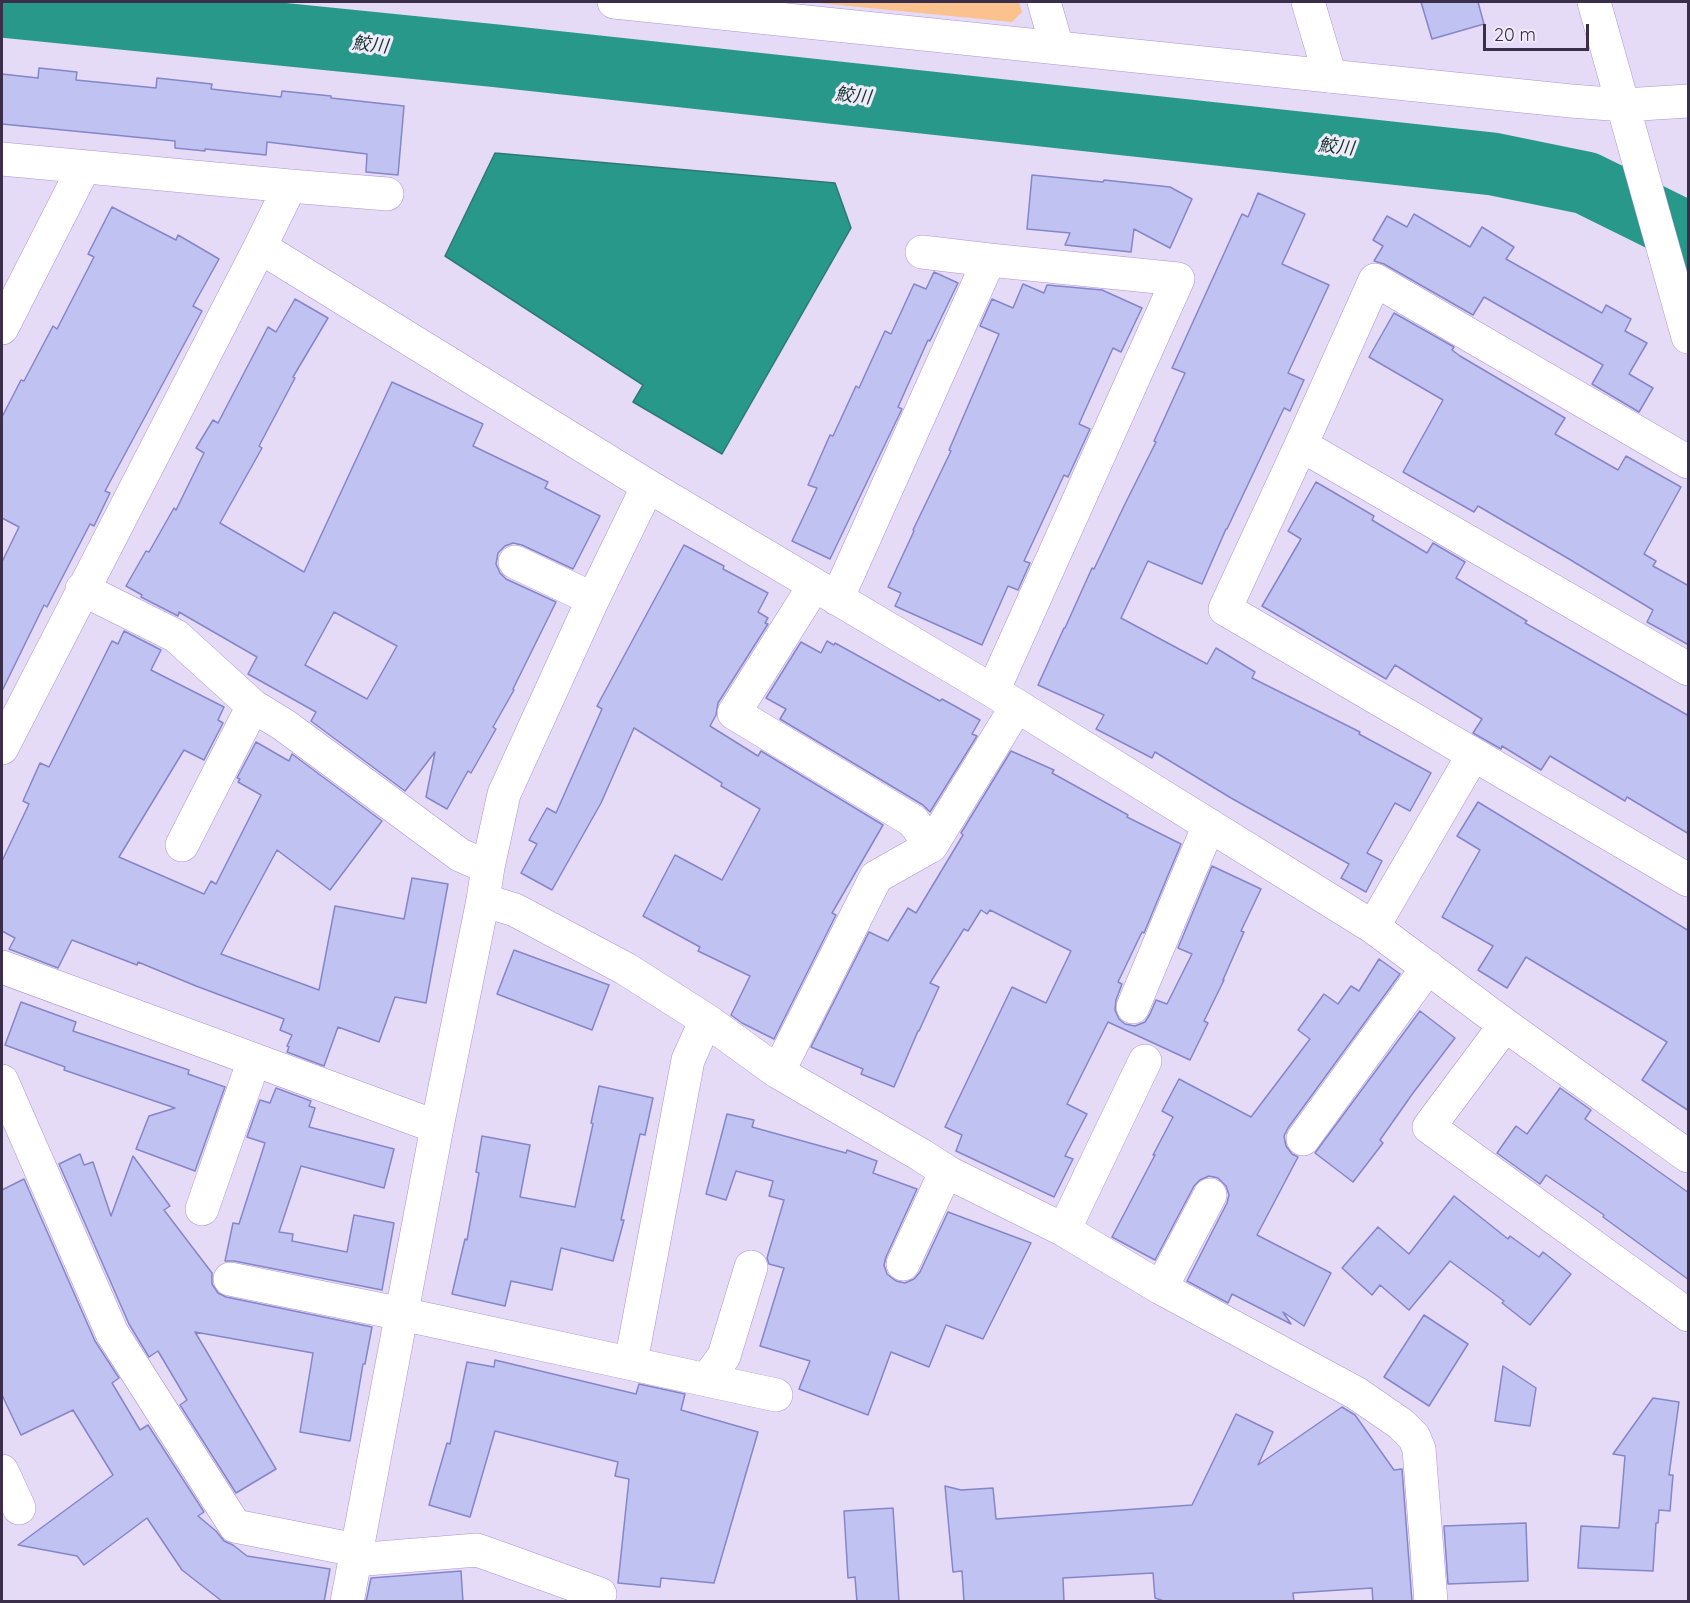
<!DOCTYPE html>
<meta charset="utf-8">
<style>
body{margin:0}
#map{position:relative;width:1690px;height:1603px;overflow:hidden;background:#e5dbf7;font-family:Quicksand,sans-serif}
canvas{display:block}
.frame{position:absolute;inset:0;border:3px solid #3a2e4a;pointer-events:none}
.scale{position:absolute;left:1483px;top:24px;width:106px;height:27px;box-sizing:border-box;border:3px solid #3a2e4a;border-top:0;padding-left:8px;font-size:18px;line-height:21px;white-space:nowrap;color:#3a2e4a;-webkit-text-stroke:4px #f0ebf9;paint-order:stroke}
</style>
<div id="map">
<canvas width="1690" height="1603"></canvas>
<div class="frame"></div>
<div class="scale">20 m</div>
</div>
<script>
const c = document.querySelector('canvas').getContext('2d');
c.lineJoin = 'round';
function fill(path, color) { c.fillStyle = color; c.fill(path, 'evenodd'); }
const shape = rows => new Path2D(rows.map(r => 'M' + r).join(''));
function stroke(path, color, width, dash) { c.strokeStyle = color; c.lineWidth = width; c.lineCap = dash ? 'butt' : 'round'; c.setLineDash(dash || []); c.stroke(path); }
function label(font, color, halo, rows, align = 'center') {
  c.font = font + ' Quicksand,"Noto Sans JP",sans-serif'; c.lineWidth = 6; c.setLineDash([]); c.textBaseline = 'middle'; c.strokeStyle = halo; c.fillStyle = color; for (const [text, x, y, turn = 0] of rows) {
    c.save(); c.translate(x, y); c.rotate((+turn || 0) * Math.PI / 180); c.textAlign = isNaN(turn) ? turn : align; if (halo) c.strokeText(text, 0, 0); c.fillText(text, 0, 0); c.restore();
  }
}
fill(shape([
 [808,2,1019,2,1022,12,1012,22]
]), '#fbc18e');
const water = shape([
 [495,153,835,183,851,228,722,454,633,402,643,385,445,256,495,153]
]);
fill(water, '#28988a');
stroke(water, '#2d7877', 1.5);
stroke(shape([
 [2,6,498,56,1493,164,1586,183,1673,226,1688,240]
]), '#28988a', 63);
const building = shape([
 [1421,2,1478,2,1484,24,1432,39,1421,2],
 [39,68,77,72,76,80,156,88,157,78,212,84,211,89,281,97,282,91,331,96,331,98,404,106,398,175,366,172,367,154,267,142,266,155,205,149,205,151,175,148,175,141,2,124,2,74,38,78,39,68],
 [1032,175,1103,182,1104,180,1170,187,1192,199,1170,248,1134,229,1131,252,1065,245,1070,233,1027,229,1032,175],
 [1258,193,1305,214,1282,264,1329,285,1288,373,1304,380,1290,411,1284,408,1227,529,1226,529,1202,584,1148,561,1121,618,1207,664,1216,648,1255,672,1252,678,1360,732,1359,734,1431,773,1410,811,1395,803,1367,853,1382,861,1366,892,1341,878,1349,864,1231,798,1155,752,1152,758,1096,729,1104,715,1038,685,1064,628,1065,628,1092,568,1094,569,1124,506,1156,442,1154,441,1185,373,1172,368,1242,214,1248,217,1258,193],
 [112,207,176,240,178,235,219,259,193,306,202,311,105,491,110,493,94,526,90,524,47,607,44,605,2,691,2,562,19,527,2,518,2,417,21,380,24,381,53,326,57,329,94,257,88,254,112,207],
 [1414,214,1470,247,1482,227,1514,247,1506,259,1602,313,1606,305,1631,319,1625,331,1647,343,1629,374,1653,388,1639,412,1592,384,1603,365,1484,297,1473,315,1384,264,1374,261,1383,246,1373,240,1387,216,1407,227,1414,214],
 [934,272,958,283,930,341,928,340,898,407,902,409,830,559,792,541,817,488,808,485,830,435,833,436,856,386,859,388,885,331,891,334,914,284,926,289,934,272],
 [1023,284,1044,293,1047,285,1102,290,1142,308,1121,352,1113,348,1079,424,1090,429,1068,477,1064,475,1024,561,1030,563,1018,590,1008,586,982,645,895,606,901,593,888,587,914,531,913,530,951,451,949,450,999,334,980,326,992,299,1013,308,1023,284],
 [295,299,328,318,293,377,295,378,259,446,262,448,220,523,304,572,392,382,483,424,473,446,548,482,545,488,600,516,573,569,522,545,513,543,505,546,498,553,496,564,500,573,506,579,556,602,513,689,514,690,493,727,496,729,471,773,468,771,447,809,426,797,435,752,405,791,311,721,316,712,248,674,257,657,179,612,178,616,141,597,142,595,126,586,146,551,149,552,174,508,176,510,204,453,196,448,213,420,218,423,268,327,276,332,295,299],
 [334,612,397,646,367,699,305,665,334,612],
 [1394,313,1454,347,1452,350,1460,356,1565,418,1555,434,1618,470,1626,456,1681,487,1644,554,1656,561,1653,566,1689,586,1689,645,1647,622,1653,610,1569,559,1478,506,1474,512,1403,472,1443,400,1369,357,1394,313],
 [1316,482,1374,516,1372,520,1427,553,1433,543,1465,562,1456,578,1527,621,1525,623,1689,716,1689,834,1627,797,1625,801,1550,756,1541,770,1502,746,1501,749,1473,733,1482,719,1395,665,1386,679,1262,606,1301,539,1288,531,1316,482],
 [684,545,724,566,723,569,768,593,758,612,768,618,765,623,768,624,718,703,716,715,710,726,758,756,761,751,883,825,832,913,836,915,774,1039,742,1023,731,1015,750,976,698,951,700,947,643,916,675,855,722,880,760,809,721,786,722,783,634,728,601,803,552,890,521,873,537,844,529,840,547,808,556,813,602,709,597,706,684,545],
 [124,631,161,650,151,670,224,707,218,720,223,723,204,760,184,750,119,857,204,894,211,881,216,884,261,795,238,782,240,779,237,778,256,742,289,761,292,754,382,821,330,890,277,850,221,954,319,990,335,906,404,919,412,878,448,884,426,1003,395,997,379,1042,338,1027,324,1066,287,1052,289,1047,287,1046,292,1035,280,1030,284,1019,196,986,138,962,137,965,72,940,58,968,9,949,15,938,2,931,2,861,29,804,23,801,40,763,49,767,112,641,118,644,124,631],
 [827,641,834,645,835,643,940,701,942,699,980,720,972,734,977,736,930,812,923,805,780,719,786,709,766,698,801,642,821,653,827,641],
 [1011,751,1054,770,1052,773,1128,815,1127,817,1181,844,1144,933,1142,932,1118,982,1122,984,1116,1000,1115,1010,1119,1019,1125,1024,1135,1026,1145,1022,1150,1014,1156,1000,1167,1004,1192,954,1178,948,1212,866,1261,889,1241,931,1244,932,1223,980,1224,980,1204,1021,1208,1023,1190,1060,1108,1022,1067,1104,1087,1114,1065,1156,1073,1159,1054,1197,956,1151,962,1135,945,1127,1012,987,1046,1003,1071,951,990,910,987,914,981,910,968,931,964,929,930,983,939,987,919,1031,918,1031,894,1087,861,1074,863,1069,811,1047,869,932,888,941,908,908,916,913,963,835,961,833,1011,751],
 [1478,802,1689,931,1689,1111,1642,1080,1667,1042,1526,957,1507,988,1478,970,1493,946,1442,917,1480,850,1457,836,1478,802],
 [514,950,609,985,592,1030,497,994,514,950],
 [1379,959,1400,974,1288,1128,1284,1136,1286,1146,1292,1154,1298,1157,1257,1235,1331,1273,1304,1326,1283,1312,1291,1324,1232,1294,1228,1303,1187,1281,1227,1203,1229,1195,1226,1186,1218,1178,1209,1176,1200,1180,1194,1186,1155,1260,1112,1237,1155,1155,1153,1155,1173,1117,1162,1111,1179,1079,1251,1117,1310,1039,1298,1030,1324,994,1338,1004,1351,986,1359,991,1379,959],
 [21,1002,76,1022,73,1031,189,1070,188,1074,225,1087,195,1171,136,1149,149,1116,175,1108,64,1070,65,1067,5,1045,21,1002],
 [1420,1011,1455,1038,1413,1093,1380,1140,1383,1143,1353,1182,1315,1153,1420,1011],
 [599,1086,653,1098,645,1135,640,1134,621,1220,624,1220,613,1261,561,1248,552,1290,511,1281,505,1306,452,1294,465,1239,467,1240,479,1173,476,1172,482,1136,530,1145,520,1197,575,1207,593,1124,591,1123,599,1086],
 [276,1088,311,1101,309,1106,315,1108,309,1127,394,1149,384,1188,301,1166,279,1232,293,1234,292,1241,347,1252,354,1215,394,1223,382,1290,234,1261,225,1261,233,1223,239,1224,265,1143,247,1137,260,1100,270,1103,276,1088],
 [1560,1088,1591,1110,1585,1119,1689,1193,1689,1280,1603,1217,1604,1215,1546,1175,1540,1184,1497,1153,1516,1126,1527,1134,1560,1088],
 [727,1114,754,1120,752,1127,846,1153,847,1150,877,1161,873,1173,917,1189,886,1257,884,1265,887,1274,896,1281,905,1283,914,1279,920,1272,948,1212,1031,1243,983,1339,946,1325,929,1367,891,1352,868,1415,799,1389,810,1361,760,1346,784,1268,769,1264,767,1258,784,1200,769,1196,773,1181,736,1171,726,1200,706,1194,727,1114],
 [80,1154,84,1165,93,1162,111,1216,133,1156,170,1206,164,1210,212,1273,212,1284,218,1293,226,1297,372,1327,365,1364,363,1364,350,1441,300,1432,313,1353,195,1332,276,1469,236,1493,180,1405,187,1400,158,1351,149,1357,129,1324,59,1164,80,1154],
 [24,1179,95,1341,119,1378,112,1383,140,1430,148,1425,204,1512,198,1516,216,1531,224,1541,233,1545,247,1556,330,1569,324,1602,223,1602,182,1570,147,1518,84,1565,77,1556,18,1545,113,1475,73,1410,21,1435,2,1395,2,1190,24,1179],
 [1454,1196,1508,1239,1510,1236,1539,1257,1543,1252,1571,1274,1530,1325,1502,1303,1504,1301,1450,1261,1409,1310,1380,1285,1372,1295,1342,1268,1378,1227,1409,1254,1454,1196],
 [1424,1315,1468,1344,1429,1406,1384,1377,1424,1315],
 [495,1360,636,1394,639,1384,685,1394,681,1410,758,1432,714,1583,661,1578,660,1587,618,1583,629,1479,615,1476,618,1462,495,1431,470,1517,429,1505,447,1443,450,1444,467,1362,494,1367,495,1360],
 [1503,1366,1536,1388,1530,1426,1495,1421,1503,1366],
 [1653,1398,1679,1402,1669,1475,1673,1475,1670,1511,1659,1510,1658,1523,1656,1523,1653,1571,1578,1568,1581,1526,1619,1528,1625,1456,1613,1454,1653,1398],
 [1342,1407,1355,1415,1394,1470,1402,1469,1412,1602,1373,1602,1372,1588,1293,1593,1294,1602,1167,1602,1155,1598,1153,1573,1063,1578,1064,1602,964,1602,962,1571,953,1572,945,1486,961,1490,993,1488,996,1519,1192,1505,1236,1414,1273,1432,1258,1465,1342,1407],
 [893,1508,899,1602,857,1602,855,1577,848,1578,844,1511,893,1508],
 [1526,1523,1528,1581,1448,1584,1444,1526,1526,1523],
 [461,1571,463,1602,366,1602,371,1578,461,1571]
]);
fill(building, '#c0c2f1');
stroke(building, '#8585c9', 1.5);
const minor = shape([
 [1044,2,1057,47],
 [1308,2,1330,76],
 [2,159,290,186,387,194],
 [290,186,260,247,648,486,993,691,1373,927,1505,1025,1688,1156],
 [922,252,989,260],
 [2,328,84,167],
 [1301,445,1688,669],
 [1688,462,1375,280,1301,445,1225,609,1688,880],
 [515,562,593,599],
 [814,586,734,713,913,821,931,846],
 [82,589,176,636,253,706,284,725,460,855,488,867],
 [837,599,989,260,1178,279,993,691],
 [2,748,260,247],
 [182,845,253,706],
 [483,900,515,910,626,969,706,1020,778,1072,921,1155,949,1173,1064,1230,1161,1288,1356,1393,1401,1424,1414,1437,1419,1449,1431,1602],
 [1373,927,1473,755],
 [2,967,437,1127],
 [1133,1007,1209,825],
 [1505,1025,1429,1127,1688,1315],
 [778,1072,876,877,931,846,1017,706],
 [2,1081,112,1333,235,1526,356,1550],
 [1303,1139,1428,967],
 [202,1209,254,1060],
 [1064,1230,1145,1061],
 [903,1264,946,1171],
 [230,1279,402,1314,776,1395],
 [1161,1288,1210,1195],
 [631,1362,688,1060,706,1020],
 [707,1379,724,1356,751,1267],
 [2,1471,19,1508],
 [354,1560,477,1550,600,1594],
 [347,1602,437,1127,483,900,488,867,504,794,593,599,648,486]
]);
const tertiary = shape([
 [614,2,1571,101,1624,105,1688,101],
 [1594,2,1688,337]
]);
stroke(minor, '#ae92d6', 34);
stroke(tertiary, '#ae92d6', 34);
stroke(minor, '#fff', 33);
stroke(tertiary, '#fff', 33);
label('italic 18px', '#163631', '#f0ebf9', [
 ["鮫川",370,45,6],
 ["鮫川",853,96,6],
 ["鮫川",1336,147,6]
]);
</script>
